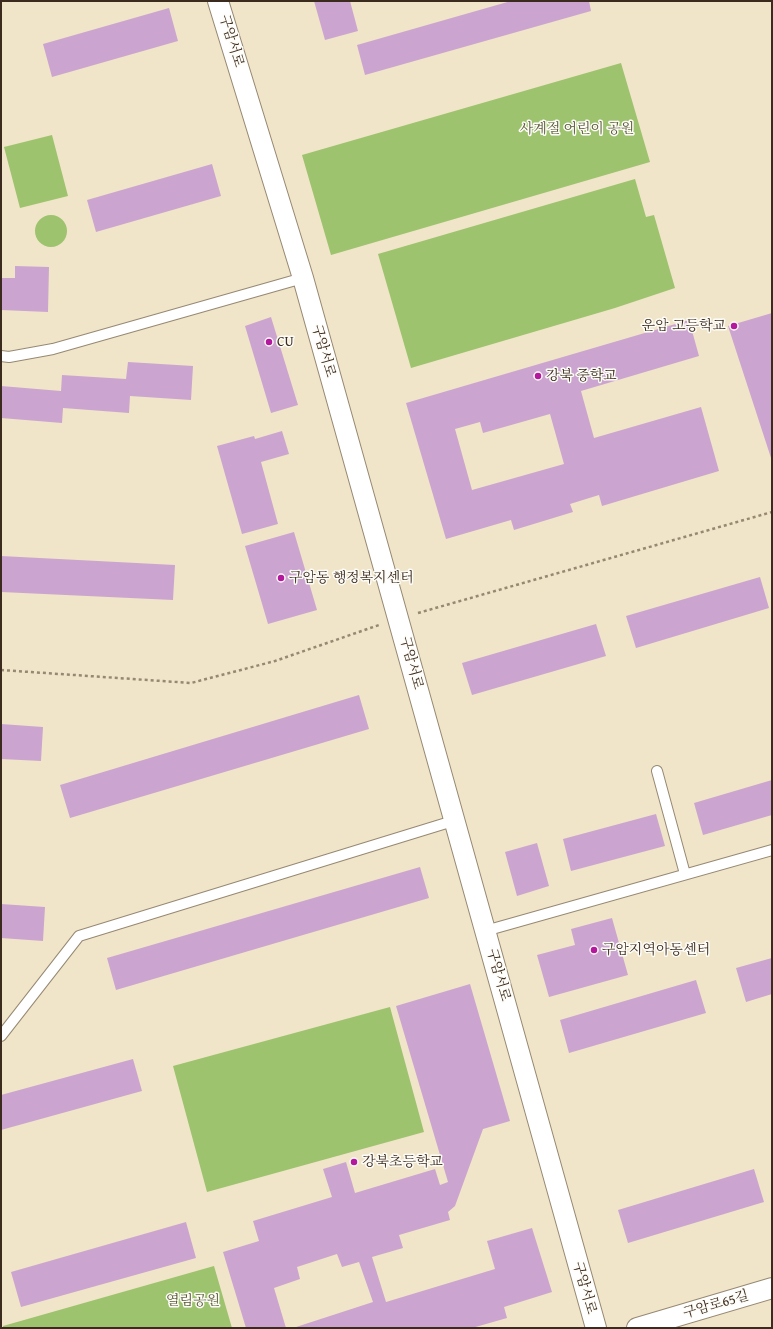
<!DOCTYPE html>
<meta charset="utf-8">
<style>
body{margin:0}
#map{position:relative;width:773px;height:1329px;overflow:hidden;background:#f0e5c8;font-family:"Gentium Book Plus",serif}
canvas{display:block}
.frame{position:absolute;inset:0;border:2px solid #3b2a1e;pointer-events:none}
</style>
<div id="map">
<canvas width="773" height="1329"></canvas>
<div class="frame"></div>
</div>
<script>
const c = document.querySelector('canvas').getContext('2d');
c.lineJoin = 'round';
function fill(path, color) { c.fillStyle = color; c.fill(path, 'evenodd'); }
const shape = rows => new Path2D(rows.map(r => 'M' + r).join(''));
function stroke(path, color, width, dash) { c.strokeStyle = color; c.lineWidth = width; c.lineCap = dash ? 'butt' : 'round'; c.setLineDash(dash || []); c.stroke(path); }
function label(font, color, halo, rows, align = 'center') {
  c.font = font + ' "Gentium Book Plus","Noto Serif KR",serif'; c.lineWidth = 3; c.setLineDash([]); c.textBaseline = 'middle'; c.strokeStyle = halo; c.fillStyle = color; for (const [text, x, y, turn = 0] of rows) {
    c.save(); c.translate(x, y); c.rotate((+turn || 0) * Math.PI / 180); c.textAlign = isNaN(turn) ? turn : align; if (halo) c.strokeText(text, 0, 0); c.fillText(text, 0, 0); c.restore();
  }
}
fill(shape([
 [621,63,650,162,331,255,302,155],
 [52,135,68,196,20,208,4,147],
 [635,179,646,217,654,215,675,288,615,308,411,368,378,254],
 '35 231a16 16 0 1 1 32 0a16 16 0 1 1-32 0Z',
 [390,1007,424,1132,207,1192,173,1066],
 [214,1266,232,1328,3,1328,3,1326]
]), '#9dc36e');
fill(shape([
 [314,1,350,1,358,31,325,40],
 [511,1,589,1,591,11,365,75,357,45],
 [169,8,178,41,52,77,43,44],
 [212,164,221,196,96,232,87,200],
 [15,266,49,267,48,312,1,310,1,278,15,278],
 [772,313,772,461,728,326],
 [271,317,298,405,271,413,245,326],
 [689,320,699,356,581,391,594,438,701,407,719,471,602,506,599,495,570,504,573,512,514,530,511,520,446,539,406,403],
 [550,414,564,464,472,490,455,429,480,422,483,433],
 [128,362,193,366,191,400,130,396,129,413,63,408,62,423,1,418,1,386,61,391,62,375,126,379],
 [282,431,289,454,261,462,278,524,242,534,217,446,254,436,255,439],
 [294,532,317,610,268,624,245,546],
 [1,556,175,565,173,600,1,592],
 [760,577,769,608,636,648,626,616],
 [596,624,606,656,472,695,462,663],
 [359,695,369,729,70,818,60,785],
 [1,724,43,727,41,761,1,759],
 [772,780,772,815,703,835,694,803],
 [656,814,665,846,571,871,563,839],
 [537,843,549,886,517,896,505,852],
 [420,867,429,898,116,990,107,958],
 [1,904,45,907,43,941,1,938],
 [612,918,628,975,549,997,537,955,575,945,571,929],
 [772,958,772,994,746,1002,736,968],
 [696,980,706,1013,569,1053,560,1020],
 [470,984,510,1121,483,1129,455,1206,448,1212,450,1220,399,1235,403,1248,372,1257,386,1302,495,1269,487,1241,532,1228,552,1292,504,1307,507,1318,472,1328,293,1328,373,1302,359,1262,342,1267,337,1254,297,1267,300,1279,274,1288,286,1328,246,1328,223,1252,259,1241,253,1221,332,1197,323,1169,346,1162,355,1193,435,1169,440,1185,448,1182,396,1006],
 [133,1059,142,1091,1,1130,1,1095],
 [754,1169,764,1202,628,1243,618,1210],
 [186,1222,196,1258,21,1307,11,1272]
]), '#cba5d0');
const lane = shape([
 [1,356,9,357,53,349,303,278],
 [657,771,685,874],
 [485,931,772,850],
 [1,1036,79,936,453,821]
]);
const street = shape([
 [218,1,303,278,596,1328],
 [637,1328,772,1288]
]);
stroke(lane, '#968873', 12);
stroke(street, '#968873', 22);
stroke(shape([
 [418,613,772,512],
 [1,670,191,683,275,661,379,625]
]), '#968873', 2.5, [3, 3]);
stroke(lane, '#fff', 10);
stroke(street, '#fff', 20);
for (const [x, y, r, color] of [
 [734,326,4,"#b5179e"],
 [269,342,4,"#b5179e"],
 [538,376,4,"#b5179e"],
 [281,578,4,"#b5179e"],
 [594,950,4,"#b5179e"],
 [354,1162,4,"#b5179e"]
]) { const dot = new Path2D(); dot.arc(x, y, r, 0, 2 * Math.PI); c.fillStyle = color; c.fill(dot); stroke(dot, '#fdfcf7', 1.5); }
label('14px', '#3b2a1e', '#fdfcf7', [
 ["구암서로",231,41,73],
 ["구암서로",323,351,74],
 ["구암서로",411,663,75],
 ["구암서로",498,975,74],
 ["구암서로",584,1288,74],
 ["구암로65길",716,1305,-16]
]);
label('14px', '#585836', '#fdfcf7', [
 ["사계절 어린이 공원",577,129],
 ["열림공원",193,1301]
]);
label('14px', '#3b2a1e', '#fdfcf7', [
 ["운암 고등학교",726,326,"right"],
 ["CU",277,342],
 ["강북 중학교",546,376],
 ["구암동 행정복지센터",289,578],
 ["구암지역아동센터",602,950],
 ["강북초등학교",362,1162]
], 'left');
</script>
